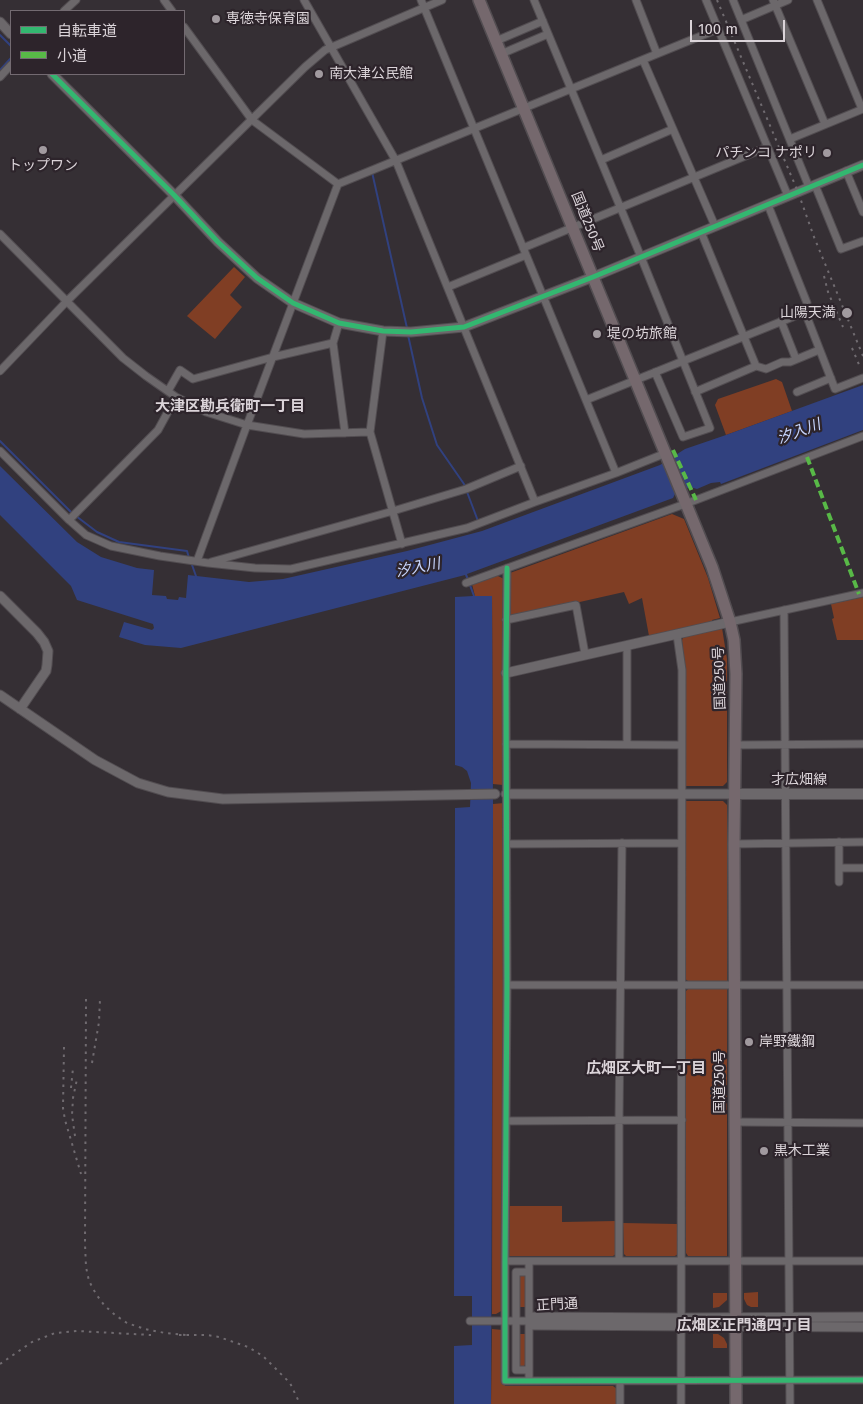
<!DOCTYPE html>
<meta charset="utf-8">
<style>
body{margin:0}
#map{position:relative;width:863px;height:1404px;overflow:hidden;background:#352f34;font-family:"Fira Sans","Noto Sans JP",sans-serif}
canvas{display:block}
.legend{position:absolute;left:10px;top:10px;width:175px;height:65px;box-sizing:border-box;background:#2d242b;border:1px solid #736a71;margin:0;padding:6px 9px;list-style:none;font-size:15px;color:#dbd4d9}
.legend li{display:flex;align-items:center;gap:10px;height:25px}
.legend b{width:25px;border:1px solid #736a71}
.scale{position:absolute;left:690px;top:20px;width:95px;height:22px;box-sizing:border-box;border:2px solid #dbd4d9;border-top:0;padding-left:6px;font-size:15px;line-height:18px;white-space:nowrap;color:#dbd4d9;-webkit-text-stroke:4px #2d242b;paint-order:stroke}
</style>
<div id="map">
<canvas width="863" height="1404"></canvas>
<ul class="legend">
<li><b style="height:6px;background:#33b770"></b>自転車道</li>
<li><b style="height:6px;background:#58b947"></b>小道</li>
</ul>
<div class="scale">100 m</div>
</div>
<script>
const c = document.querySelector('canvas').getContext('2d');
c.lineJoin = 'round';
function fill(path, color) { c.fillStyle = color; c.fill(path, 'evenodd'); }
const shape = rows => new Path2D(rows.map(r => 'M' + r).join(''));
function stroke(path, color, width, dash) { c.strokeStyle = color; c.lineWidth = width; c.lineCap = dash ? 'butt' : 'round'; c.setLineDash(dash || []); c.stroke(path); }
function label(font, color, halo, rows, align = 'center') {
  c.font = font + ' "Fira Sans","Noto Sans JP",sans-serif'; c.lineWidth = 4.5; c.setLineDash([]); c.textBaseline = 'middle'; c.strokeStyle = halo; c.fillStyle = color; for (const [text, x, y, turn = 0] of rows) {
    c.save(); c.translate(x, y); c.rotate((+turn || 0) * Math.PI / 180); c.textAlign = isNaN(turn) ? turn : align; if (halo) c.strokeText(text, 0, 0); c.fillText(text, 0, 0); c.restore();
  }
}
fill(shape([
 [234,267,245,277,230,295,242,307,215,339,187,316],
 [776,379,782,382,792,411,726,435,715,405,718,399],
 [672,514,684,519,708,578,720,618,712,620,712,623,649,636,642,598,629,604,624,592,509,618,510,573],
 [496,575,504,579,503,785,493,784,492,597,475,596,472,584],
 [863,597,863,640,837,640,832,619,834,618,831,604],
 [722,628,727,659,727,782,723,786,685,786,685,675,682,640,684,636],
 [685,801,723,801,727,805,727,981,688,981,685,979],
 [504,803,503,1310,496,1314,492,1314,493,804],
 [688,989,727,989,727,1256,688,1256,686,1253,685,992],
 [509,1206,562,1206,562,1222,616,1221,616,1254,613,1256,509,1256],
 [623,1223,677,1224,678,1254,675,1256,626,1256,624,1254],
 [521,1275,525,1275,527,1277,527,1307,518,1307,518,1279],
 [758,1292,758,1307,751,1307,747,1305,744,1299,744,1293],
 [713,1293,727,1293,727,1300,719,1307,713,1308],
 [492,1329,503,1330,503,1380,505,1386,613,1386,617,1389,616,1404,491,1404],
 [518,1334,527,1334,527,1362,524,1366,520,1367,518,1364],
 [713,1334,718,1334,724,1338,727,1344,727,1348,713,1348]
]), '#803e24');
fill(shape([
 [863,385,863,430,721,484,720,482,711,483,697,489,690,487,675,494,673,498,467,574,475,596,492,596,493,804,491,1404,454,1404,454,1346,472,1345,472,1296,454,1296,455,808,470,807,471,783,467,771,462,767,455,765,455,597,473,596,465,575,181,648,145,645,119,637,124,622,152,630,154,628,153,624,77,600,71,586,0,515,0,466,77,542,101,557,137,568,154,570,152,595,166,596,167,599,178,600,179,597,186,598,188,575,249,582,283,579,407,551,482,531,660,465,685,449,726,435]
]), '#31417f');
stroke(shape([
 [0,35,11,46],
 [0,70,11,58],
 [372,172,407,328],
 [408,335,422,398,437,445,464,484,478,521],
 [0,441,72,513],
 [76,516,97,532,119,542,187,551,189,558],
 [191,562,197,579]
]), '#31417f', 2);
const minor = shape([
 [164,0,172,11],
 [304,0,396,161,535,502],
 [421,0,616,473],
 [534,0,641,257,710,428,683,437,655,372],
 [636,0,657,54],
 [706,0,788,196],
 [733,0,809,187],
 [773,0,825,124],
 [817,0,862,109],
 [64,11,76,0],
 [741,20,788,0],
 [184,27,252,120,338,184],
 [496,41,543,21],
 [501,54,548,34],
 [643,60,715,226],
 [0,77,11,65],
 [790,139,863,109],
 [601,160,673,129],
 [846,171,863,212],
 [815,185,841,249,863,241],
 [768,205,807,303,805,312,835,389,863,378],
 [701,232,756,366],
 [0,234,123,358,146,376,176,397,206,412,247,425,304,434,370,432],
 [523,248,767,147],
 [448,287,526,255],
 [781,321,796,359],
 [339,323,333,343,345,433],
 [383,331,370,432,402,544],
 [0,371,67,301,305,67,325,50,332,47,442,0],
 [168,391,180,370,193,379,273,357,333,343],
 [695,392,756,366,766,369,782,362,790,362,819,350],
 [797,392,831,378],
 [586,400,805,312],
 [0,451,69,520,86,535,111,546,160,556,208,563,255,568,291,569,467,528,535,502,616,473,666,453],
 [69,520,158,430,176,397],
 [197,561,247,425,338,184,718,29],
 [211,562,393,511,466,489,521,466],
 [507,568,506,673,507,985,505,1261,505,1381,863,1380],
 [466,583,696,500,863,436],
 [784,610,790,1404],
 [506,620,576,605,585,654],
 [730,622,863,593],
 [677,635,682,670,681,1404],
 [627,646,627,744],
 [506,744,681,745],
 [736,745,863,744],
 [839,842,839,882],
 [507,844,681,843],
 [734,844,863,842],
 [839,868,863,868],
 [507,985,863,985],
 [506,1121,682,1120],
 [735,1122,863,1123],
 [505,1261,863,1261],
 [619,1261,619,1121,622,843],
 [470,1321,529,1321],
 [529,1370,516,1370,516,1272,529,1272],
 [529,1381,529,1261],
 [620,1381,620,1404]
]);
const tertiary = shape([
 [0,22,11,34],
 [52,74,174,195,218,242,257,278,293,303,339,323,383,331,411,332,464,327,593,277,863,165],
 [0,596,37,633,44,642,48,651,47,665,46,671,20,709],
 [506,673,730,622],
 [0,695,95,760,138,783,168,792,223,799,495,794],
 [506,794,736,794],
 [863,1317,682,1318,533,1317,529,1321,533,1325,863,1327]
]);
const secondary = shape([
 [736,794,863,794]
]);
const trunk = shape([
 [479,0,712,567,730,622,734,640,736,674,734,844,736,1404]
]);
stroke(minor, '#524d51', 9);
stroke(tertiary, '#524d51', 11);
stroke(secondary, '#524d51', 12);
stroke(trunk, '#524d51', 14);
stroke(minor, '#6c686b', 7);
stroke(tertiary, '#6c686b', 9);
stroke(secondary, '#6c686b', 10);
stroke(trunk, '#75686d', 11);
stroke(shape([
 [717,0,798,192,814,237,863,356],
 [824,276,828,292,843,327],
 [852,348,860,367],
 [86,999,85,1244,86,1267,89,1281,96,1294,104,1305,115,1315,127,1323,145,1329,165,1333,186,1335],
 [64,1047,63,1108,65,1120,81,1174],
 [92,1063,99,1022,100,999],
 [71,1088,73,1068],
 [75,1136,72,1115,73,1098,77,1079],
 [179,1335,207,1335,219,1337,248,1347,263,1356,290,1383,300,1404],
 [0,1364,32,1342,55,1333,77,1331,151,1335]
]), '#706b70', 2, [2.5, 5]);
stroke(shape([
 [673,450,696,500],
 [807,457,859,594]
]), '#58b947', 4, [8, 4]);
stroke(shape([
 [52,74,174,195,218,242,257,278,293,303,339,323,383,331,411,332,464,327,593,277,863,165],
 [507,568,506,673,507,985,505,1261,505,1381,863,1380]
]), '#33b770', 5);
for (const [x, y, r, color] of [
 [216,19,5,"#a19a9f"],
 [319,74,5,"#a19a9f"],
 [43,150,5,"#a19a9f"],
 [827,153,5,"#a19a9f"],
 [847,313,6,"#a19a9f"],
 [597,334,5,"#a19a9f"],
 [749,1042,5,"#a19a9f"],
 [764,1151,5,"#a19a9f"]
]) { const dot = new Path2D(); dot.arc(x, y, r, 0, 2 * Math.PI); c.fillStyle = color; c.fill(dot); stroke(dot, '#2d242b', 2); }
label('14px', '#dbd4d9', '#2d242b', [
 ["専徳寺保育園",226,19],
 ["南大津公民館",329,74],
 ["パチンコ ナポリ",817,153,"right"],
 ["トップワン",43,166,"center"],
 ["山陽天満",836,313,"right"],
 ["堤の坊旅館",607,334],
 ["岸野鐵鋼",759,1042],
 ["黒木工業",774,1151]
], 'left');
label('14px', '#dbd4d9', '#2d242b', [
 ["国道250号",587,222,68],
 ["国道250号",720,678,-92],
 ["才広畑線",799,780],
 ["国道250号",720,1082,-90],
 ["正門通",557,1305,-3]
]);
label('bold 15px', '#dbd4d9', '#2d242b', [
 ["大津区勘兵衛町一丁目",230,407],
 ["広畑区大町一丁目",646,1069],
 ["広畑区正門通四丁目",744,1326]
]);
label('italic 15px', '#c8d6ff', '#2d242b', [
 ["汐入川",799,432,-20],
 ["汐入川",418,568,-11]
]);
</script>
